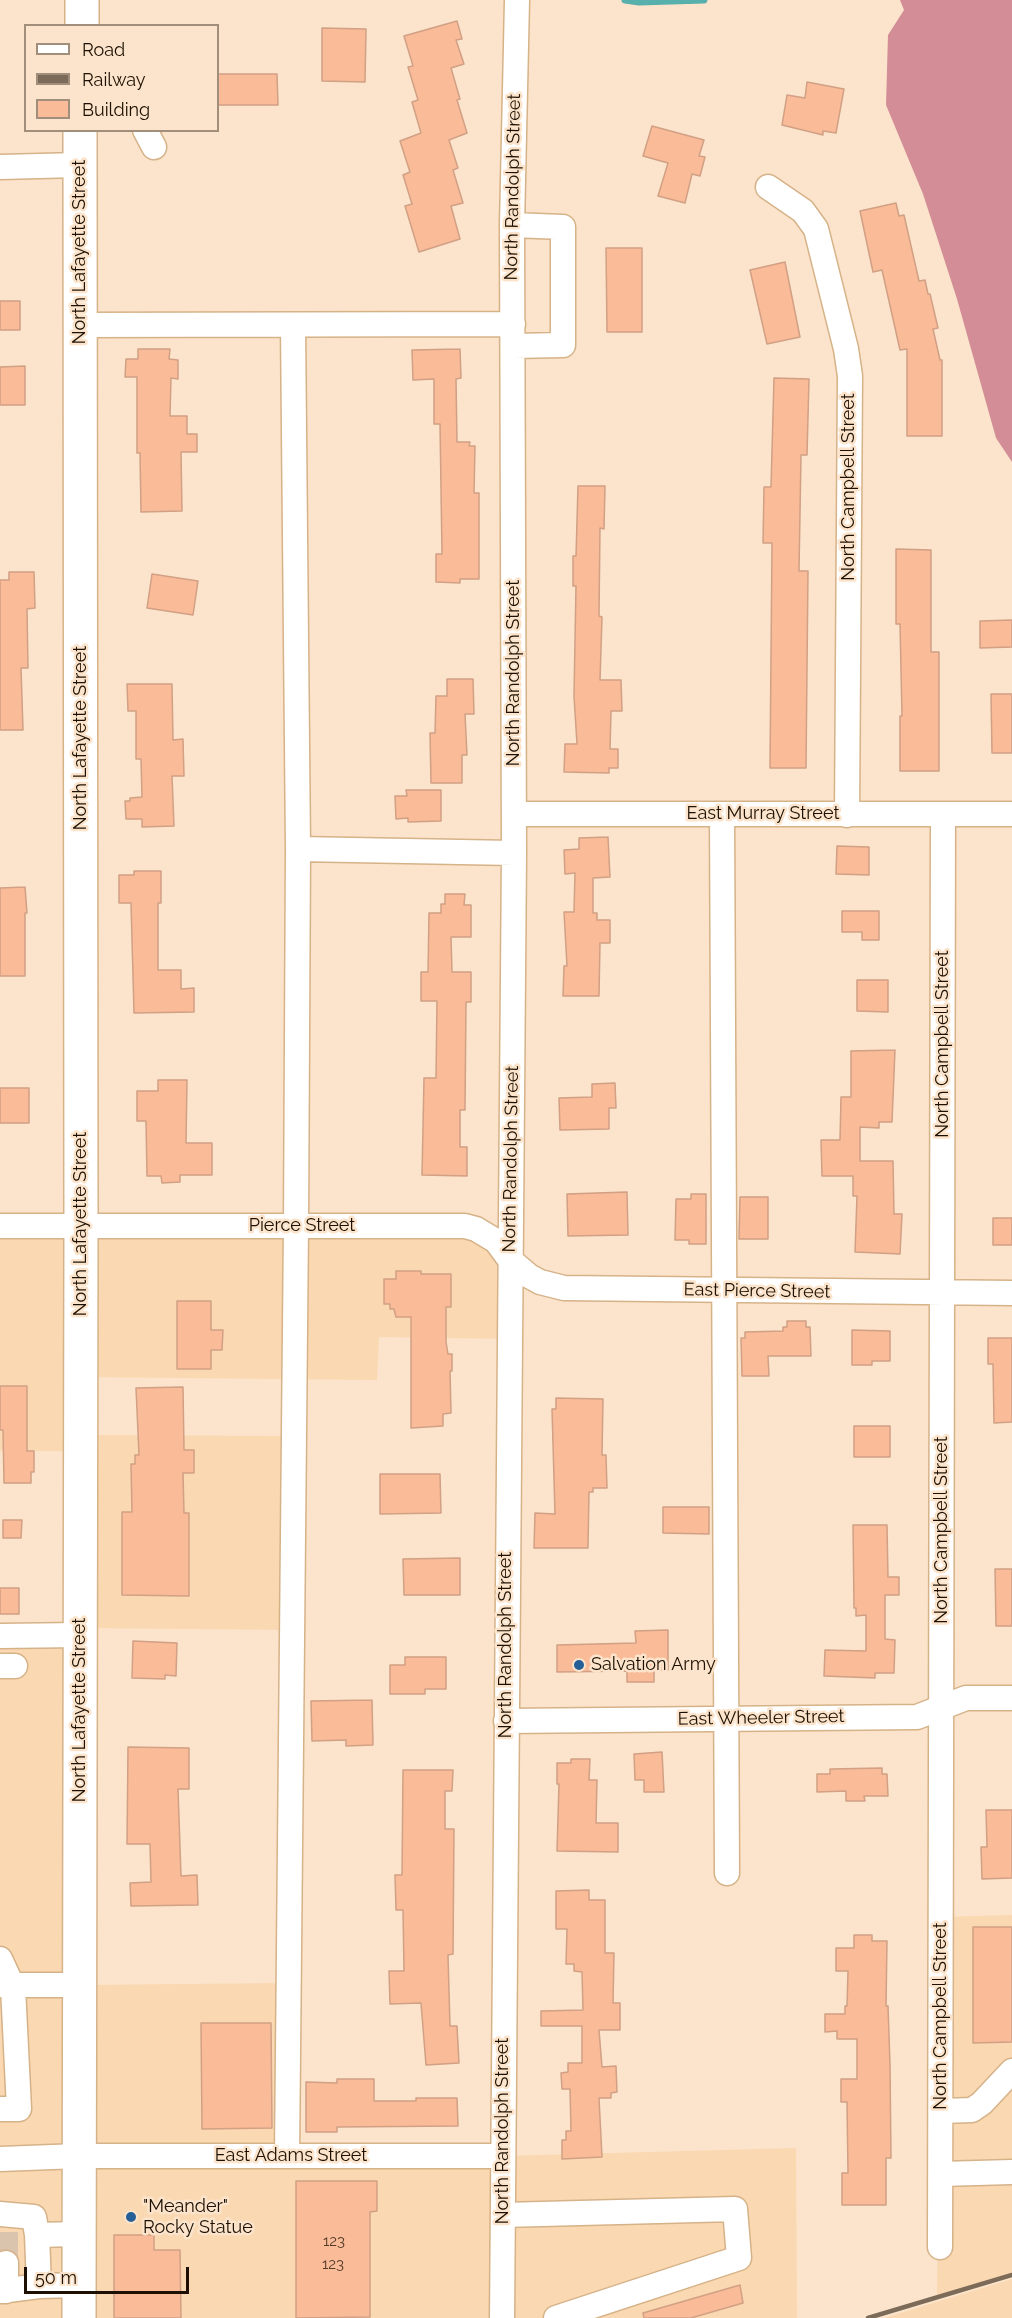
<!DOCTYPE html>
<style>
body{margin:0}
#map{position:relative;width:1012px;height:2318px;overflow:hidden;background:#fbe4cb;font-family:Raleway,sans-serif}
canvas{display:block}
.legend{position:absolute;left:24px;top:24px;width:195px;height:108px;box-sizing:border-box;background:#fbe4cb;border:2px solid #a28f7b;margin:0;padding:8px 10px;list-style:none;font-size:18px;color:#1d1002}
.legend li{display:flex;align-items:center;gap:12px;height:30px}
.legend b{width:30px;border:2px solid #a28f7b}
.scale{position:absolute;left:24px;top:2267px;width:165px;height:27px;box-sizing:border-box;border:3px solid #1d1002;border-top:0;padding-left:8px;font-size:18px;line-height:21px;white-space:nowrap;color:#1d1002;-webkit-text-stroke:4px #fbe4cb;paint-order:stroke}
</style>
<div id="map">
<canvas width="1012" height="2318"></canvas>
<ul class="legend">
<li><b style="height:8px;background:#fff"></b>Road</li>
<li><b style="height:8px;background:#7c6b58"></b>Railway</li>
<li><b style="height:16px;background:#f9bb98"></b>Building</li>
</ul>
<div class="scale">50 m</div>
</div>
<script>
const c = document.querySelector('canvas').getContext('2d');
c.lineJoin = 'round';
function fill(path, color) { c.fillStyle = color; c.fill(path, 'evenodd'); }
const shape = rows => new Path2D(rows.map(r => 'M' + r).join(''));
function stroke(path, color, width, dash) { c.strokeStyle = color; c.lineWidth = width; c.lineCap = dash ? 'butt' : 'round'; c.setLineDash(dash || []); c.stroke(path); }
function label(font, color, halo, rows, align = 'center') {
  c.font = font + ' Raleway,sans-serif'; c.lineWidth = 5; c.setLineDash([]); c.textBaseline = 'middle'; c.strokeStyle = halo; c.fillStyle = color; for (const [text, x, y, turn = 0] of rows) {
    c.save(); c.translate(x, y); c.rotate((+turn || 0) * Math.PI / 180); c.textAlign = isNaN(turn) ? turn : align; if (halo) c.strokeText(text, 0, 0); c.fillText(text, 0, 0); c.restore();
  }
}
fill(shape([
 [0,1226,465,1226,496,1241,509,1339,379,1337,377,1380,81,1377,81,1435,294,1436,292,1630,81,1628,81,1451,0,1451],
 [0,1647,80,1648,80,1985,288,1983,287,2156,503,2156,796,2148,797,2318,0,2318],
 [1012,1915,1012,2275,937,2296,941,1917],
 [1012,2279,1012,2318,884,2318]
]), '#fad8b1');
fill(shape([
 [900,0,1012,0,1012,462,996,438,957,299,923,194,886,105,888,35,904,10]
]), '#d28d96');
stroke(shape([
 [625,0,639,2,704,0]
]), '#57b0ab', 7);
const building = shape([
 [457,21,462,39,456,40,464,64,451,68,460,99,457,100,467,133,449,140,458,168,453,170,463,203,451,206,460,239,419,252,405,206,412,204,403,175,410,172,400,141,421,133,412,102,418,100,408,67,413,66,404,36,457,21],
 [322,28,366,29,365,82,322,81,322,28],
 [218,74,277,74,278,105,218,105,218,74],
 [807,82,844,89,836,133,823,131,823,135,782,125,787,95,805,98,807,82],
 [652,126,704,140,699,156,705,157,700,176,692,174,685,203,658,196,668,163,643,156,652,126],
 [896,203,899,216,904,215,919,281,925,280,928,294,930,294,938,328,933,329,940,360,942,360,942,436,907,436,907,349,900,350,882,270,873,272,860,211,896,203],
 [606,248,642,248,642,332,607,332,606,248],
 [785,262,800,337,767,344,750,270,785,262],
 [0,301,20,301,20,330,0,330,0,301],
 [138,349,170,349,169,359,178,360,178,379,171,378,170,416,187,416,187,434,197,434,197,452,181,452,182,511,141,512,140,453,137,453,137,377,125,377,126,359,138,359,138,349],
 [460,349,461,378,456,379,457,442,470,442,469,446,475,446,474,493,479,493,479,579,460,579,460,583,436,582,436,554,442,554,440,424,434,424,434,379,413,380,412,350,460,349],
 [25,366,25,405,0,405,0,367,25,366],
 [774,378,809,379,807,455,801,455,799,571,808,571,806,768,770,768,772,543,763,543,764,487,771,487,774,378],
 [578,486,605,486,604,529,600,528,599,616,602,617,600,680,621,680,622,711,611,711,610,749,618,749,618,768,609,768,609,773,564,772,565,744,577,744,574,696,576,586,573,586,573,556,576,556,578,486],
 [896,549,931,550,931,652,939,652,939,771,900,771,900,716,902,716,900,624,896,624,896,549],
 [9,572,34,572,35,608,27,609,28,668,21,668,23,730,0,730,0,580,9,580,9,572],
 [152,574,198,581,193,615,147,608,152,574],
 [1012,620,1012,647,980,648,980,621,1012,620],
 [447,679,473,679,474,714,465,714,467,755,462,755,462,783,431,783,430,733,435,733,436,696,447,696,447,679],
 [127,684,172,684,173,740,183,739,184,776,172,776,174,826,142,827,142,819,126,819,125,801,130,801,130,798,142,797,141,759,136,759,136,711,128,711,127,684],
 [991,694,1012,694,1012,753,992,753,991,694],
 [406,790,441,790,441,821,408,822,408,818,396,819,395,796,407,796,406,790],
 [608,837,610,877,593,878,593,913,597,913,597,920,610,920,610,943,600,943,599,996,563,996,564,966,567,966,564,912,574,912,575,873,565,874,564,850,579,849,579,838,608,837],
 [837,846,869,847,869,875,836,874,837,846],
 [134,871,161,871,161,903,158,903,158,970,181,970,181,989,194,988,194,1012,134,1013,131,903,119,903,119,875,134,875,134,871],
 [25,887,27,913,25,913,25,976,0,976,0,888,25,887],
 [445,894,465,894,464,905,471,905,471,937,451,937,452,972,471,972,471,1002,466,1002,465,1110,460,1110,460,1147,467,1147,467,1176,422,1175,424,1078,436,1078,437,1001,421,1001,421,972,428,972,429,913,441,913,441,904,445,904,445,894],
 [842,911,879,911,879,940,862,940,862,932,842,932,842,911],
 [857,980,888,980,888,1012,857,1011,857,980],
 [895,1050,892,1122,879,1122,879,1128,860,1127,860,1161,893,1161,894,1214,902,1214,900,1254,855,1252,857,1196,853,1196,853,1176,822,1176,821,1140,840,1140,841,1097,851,1097,851,1051,895,1050],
 [158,1080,187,1080,186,1143,212,1143,212,1175,180,1175,180,1182,162,1183,161,1176,147,1176,146,1121,137,1121,137,1091,158,1091,158,1080],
 [615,1083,616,1108,609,1108,609,1129,560,1130,559,1098,592,1097,592,1084,615,1083],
 [0,1088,29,1088,29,1123,0,1123,0,1088],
 [627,1192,628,1235,568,1236,567,1194,627,1192],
 [691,1194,706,1194,706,1244,689,1244,689,1240,675,1240,676,1199,691,1199,691,1194],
 [740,1197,768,1197,768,1239,739,1239,740,1197],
 [993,1218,1012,1218,1012,1245,993,1245,993,1218],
 [396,1271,421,1271,421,1274,451,1274,451,1307,446,1307,446,1342,448,1354,452,1354,452,1371,450,1371,451,1413,443,1414,443,1426,411,1428,411,1317,396,1317,394,1309,390,1309,390,1304,384,1304,384,1279,396,1279,396,1271],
 [177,1301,211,1301,211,1330,223,1330,222,1350,211,1350,211,1369,177,1369,177,1301],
 [787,1321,806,1321,806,1327,810,1327,811,1356,768,1356,769,1376,742,1376,741,1338,745,1338,745,1332,783,1331,783,1327,787,1327,787,1321],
 [852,1330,890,1331,890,1361,872,1361,872,1365,852,1365,852,1330],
 [988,1338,1012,1338,1012,1422,994,1423,993,1364,988,1364,988,1338],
 [0,1386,27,1386,27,1451,34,1451,34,1472,31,1472,31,1483,4,1483,3,1430,0,1430,0,1386],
 [183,1387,184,1450,194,1450,194,1473,183,1473,184,1513,189,1513,189,1596,122,1595,122,1512,132,1512,131,1464,135,1464,135,1455,139,1455,136,1388,183,1387],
 [556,1398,603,1399,602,1455,606,1455,607,1488,593,1488,593,1492,589,1492,588,1548,534,1548,535,1513,555,1514,552,1409,556,1409,556,1398],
 [854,1426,890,1426,890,1457,854,1457,854,1426],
 [380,1474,440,1474,441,1513,380,1514,380,1474],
 [663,1507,709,1507,709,1534,663,1533,663,1507],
 [3,1520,22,1520,21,1538,3,1538,3,1520],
 [853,1525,887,1525,888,1577,899,1577,899,1595,885,1595,885,1639,895,1640,894,1673,875,1673,875,1678,824,1676,825,1650,866,1651,866,1615,856,1616,856,1608,854,1608,853,1525],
 [460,1558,460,1595,404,1595,403,1559,460,1558],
 [995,1569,1012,1569,1012,1626,996,1626,995,1569],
 [0,1588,19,1588,19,1614,0,1614,0,1588],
 [668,1630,668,1670,654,1670,654,1682,627,1682,627,1671,557,1672,557,1645,636,1643,635,1631,668,1630],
 [133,1641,177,1643,176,1676,165,1675,165,1679,132,1678,133,1641],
 [405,1657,446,1657,446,1689,425,1689,425,1694,390,1694,390,1665,405,1665,405,1657],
 [372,1700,373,1745,346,1746,346,1740,312,1741,311,1701,372,1700],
 [128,1747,189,1748,189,1789,178,1789,181,1876,197,1875,198,1905,131,1906,130,1883,151,1882,150,1844,127,1844,128,1747],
 [662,1752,664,1792,644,1792,644,1780,635,1780,634,1754,662,1752],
 [571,1759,590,1759,589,1780,597,1780,596,1823,618,1823,618,1852,557,1851,559,1784,557,1784,557,1763,571,1763,571,1759],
 [882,1768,882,1774,887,1774,888,1796,864,1796,865,1801,846,1801,846,1791,817,1792,817,1774,830,1774,830,1769,882,1768],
 [403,1770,453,1770,452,1791,445,1791,445,1829,454,1829,453,1954,448,1955,450,2026,457,2026,459,2063,426,2065,421,2003,390,2004,389,1971,404,1971,403,1910,396,1910,395,1875,402,1875,403,1770],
 [986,1810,1012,1810,1012,1878,982,1879,981,1847,987,1847,986,1810],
 [589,1890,589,1900,605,1900,605,1953,614,1953,613,2003,620,2003,620,2030,599,2030,602,2067,616,2066,617,2092,611,2093,611,2098,599,2098,602,2157,562,2159,562,2140,566,2140,566,2131,571,2131,570,2089,562,2089,561,2073,568,2072,568,2063,582,2063,582,2026,541,2026,541,2011,583,2010,582,1972,574,1971,574,1964,566,1964,567,1929,556,1929,556,1891,589,1890],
 [973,1927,1012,1927,1012,2042,973,2043,973,1927],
 [854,1935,872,1935,872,1941,887,1941,886,2006,888,2006,890,2065,891,2158,886,2158,886,2205,842,2205,842,2173,848,2173,847,2102,841,2102,841,2079,857,2079,857,2039,837,2039,837,2031,825,2032,825,2014,845,2014,845,2006,847,2006,848,1971,836,1971,836,1948,854,1948,854,1935],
 [201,2023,271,2023,272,2128,202,2129,201,2023],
 [337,2079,374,2079,374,2101,416,2101,416,2098,457,2098,458,2126,337,2127,337,2132,306,2132,306,2082,337,2083,337,2079],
 [296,2181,377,2181,377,2211,370,2212,370,2317,296,2318,296,2181],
 [114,2235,154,2235,154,2250,180,2250,181,2318,114,2318,114,2235],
 [740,2285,743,2303,691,2318,644,2318,643,2313,740,2285]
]);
fill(building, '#f9bb98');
stroke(building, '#d1a085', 1.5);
stroke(shape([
 [6,2232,6,2263]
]), '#dac4ad', 24, [24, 12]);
const minor = shape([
 [145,130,154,147],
 [0,167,79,165],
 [768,187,803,211,816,229,846,349,850,376,847,815],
 [512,225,563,227,563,345,513,346],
 [80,325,513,324],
 [514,814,1012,814],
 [722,814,727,1873],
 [298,849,514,853],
 [0,1226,465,1226,476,1229,496,1241,510,1260,529,1276,540,1282,564,1288,1012,1293],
 [0,1636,80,1635],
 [0,1666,15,1666],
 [506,1721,917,1717,966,1698,1012,1698],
 [0,1959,13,1987,19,2109,0,2109],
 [0,1985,79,1985],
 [941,2111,972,2110,982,2103,1012,2071],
 [287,2156,296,1226,298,849,293,325],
 [0,2159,79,2156,503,2156],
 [941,2174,1012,2172],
 [0,2214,34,2217,37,2235,39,2286],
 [503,2215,735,2209,739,2258,556,2318],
 [37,2235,78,2234],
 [940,2247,943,814],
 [6,2263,6,2291],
 [0,2291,39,2286,79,2285],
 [502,2318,514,853,512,225,517,0]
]);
const highway = shape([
 [82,26,82,0],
 [79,2318,81,1226,80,130]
]);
stroke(minor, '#d6b288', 27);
stroke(highway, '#d6b288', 36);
stroke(minor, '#fff', 24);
stroke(highway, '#fff', 33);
stroke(shape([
 [868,2318,1012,2275]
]), '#7c6b58', 4.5);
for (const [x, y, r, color] of [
 [579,1665,6,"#265f97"],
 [131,2217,6,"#265f97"]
]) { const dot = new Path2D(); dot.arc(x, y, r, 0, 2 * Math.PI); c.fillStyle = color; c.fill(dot); stroke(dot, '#fbe4cb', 2); }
label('15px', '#543b28', null, [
 ["123",334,2241],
 ["123",333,2264]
]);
label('18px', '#1d1002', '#fbe4cb', [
 ["North Randolph Street",513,187,-89],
 ["North Lafayette Street",80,252,-90],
 ["North Campbell Street",849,487,-90],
 ["North Randolph Street",514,673,-90],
 ["North Lafayette Street",81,738,-90],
 ["East Murray Street",763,814],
 ["North Campbell Street",943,1044,-90],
 ["North Randolph Street",511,1159,-89],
 ["North Lafayette Street",81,1224,-90],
 ["Pierce Street",302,1226],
 ["East Pierce Street",757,1291,1],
 ["North Campbell Street",942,1530,-90],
 ["North Randolph Street",506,1645,-90],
 ["North Lafayette Street",80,1710,-90],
 ["East Wheeler Street",761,1718,-1],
 ["North Campbell Street",941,2016,-90],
 ["North Randolph Street",503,2131,-90],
 ["East Adams Street",291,2156]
]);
label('18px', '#1d1002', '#fbe4cb', [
 ["Salvation Army",591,1665],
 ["\"Meander\"",143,2207],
 ["Rocky Statue",143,2228]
], 'left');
</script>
